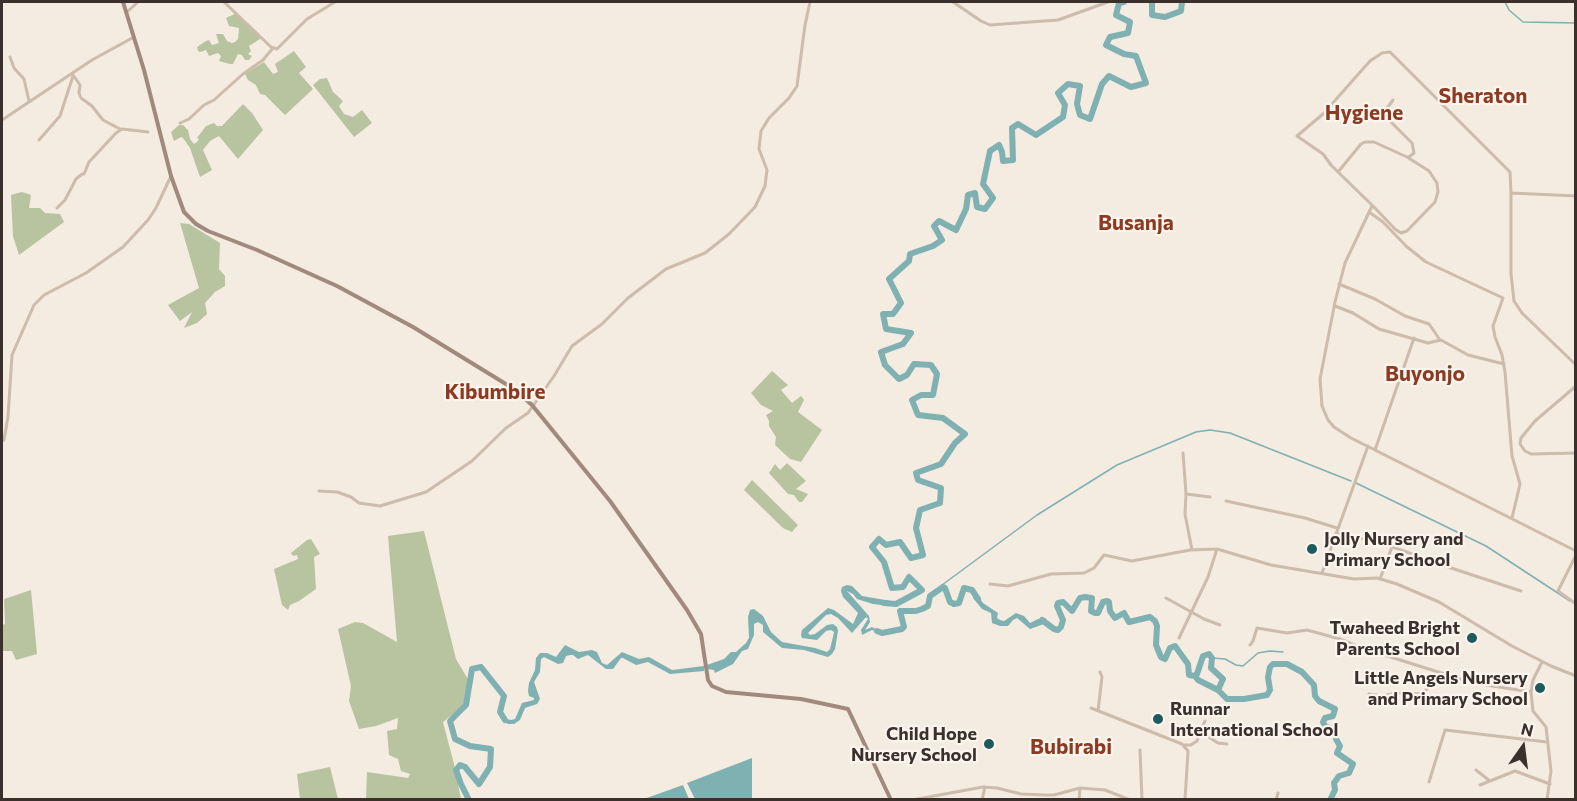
<!DOCTYPE html>
<style>
body{margin:0}
#map{position:relative;width:1577px;height:801px;overflow:hidden;background:#f4ebe1;font-family:Commissioner,sans-serif}
canvas{display:block}
.frame{position:absolute;inset:0;border:3px solid #3b302b;pointer-events:none}
.north{position:absolute;left:1493px;top:717px;width:60px;height:60px;-webkit-text-stroke:4px #fbf5ee;paint-order:stroke;rotate:14deg;font-size:16px;font-weight:700;line-height:24px;text-align:center;color:#3b302b}
.north::after{content:'';display:block;margin:auto;width:21px;height:27px;background:#3b302b;clip-path:polygon(50% 0,100% 100%,50% 72%,0 100%)}
</style>
<div id="map">
<canvas width="1577" height="801"></canvas>
<div class="frame"></div>
<div class="north">N</div>
</div>
<script>
const c = document.querySelector('canvas').getContext('2d');
c.lineJoin = 'round';
function fill(path, color) { c.fillStyle = color; c.fill(path, 'evenodd'); }
const shape = rows => new Path2D(rows.map(r => 'M' + r).join(''));
function stroke(path, color, width, dash) { c.strokeStyle = color; c.lineWidth = width; c.lineCap = dash ? 'butt' : 'round'; c.setLineDash(dash || []); c.stroke(path); }
function label(font, color, halo, rows, align = 'center') {
  c.font = font + ' Commissioner,sans-serif'; c.lineWidth = 4.5; c.setLineDash([]); c.textBaseline = 'middle'; c.strokeStyle = halo; c.fillStyle = color; for (const [text, x, y, turn = 0] of rows) {
    c.save(); c.translate(x, y); c.rotate((+turn || 0) * Math.PI / 180); c.textAlign = isNaN(turn) ? turn : align; if (halo) c.strokeText(text, 0, 0); c.fillText(text, 0, 0); c.restore();
  }
}
fill(shape([
 [237,13,258,33,260,39,249,46,251,51,248,54,252,56,249,60,245,60,242,55,238,54,233,64,230,64,219,61,221,56,218,53,209,56,206,50,200,52,198,51,197,47,206,41,209,40,212,45,219,43,216,34,223,34,227,41,232,43,235,42,238,39,239,28,229,26,226,18],
 [294,51,306,67,299,73,313,89,285,115,265,95,260,94,256,85,248,80,245,74,264,62,273,74,278,72,275,64],
 [327,78,333,92,343,101,339,106,344,114,353,117,362,110,372,123,354,137,313,85,320,79],
 [243,104,252,113,263,130,238,159,219,136,210,141,203,150,212,170,200,177,190,148,183,138,181,137,174,141,171,132,179,125,183,125,188,130,190,139,194,144,197,142,199,139,197,138,206,126,214,123,217,126,222,126],
 [22,192,31,195,29,208,40,208,45,213,60,214,64,222,19,255,13,236,11,195],
 [180,223,189,224,220,243,219,269,225,276,225,286,215,292,205,303,207,314,197,323,184,328,192,312,180,321,168,305,199,288],
 [772,371,788,385,781,390,792,403,801,396,804,400,798,412,822,430,801,462,790,459,775,445,776,437,769,426,769,421,766,415,773,411,761,405,751,393],
 [787,463,806,481,796,489,808,494,802,502,799,502,794,495,788,494,769,473,775,464,780,470],
 [752,480,798,525,792,532,783,528,744,490],
 [424,531,456,659,469,681,464,703,457,711,443,722,454,764,461,799,366,799,367,772,408,778,410,774,401,771,398,759,389,755,387,731,397,729,398,718,376,726,359,729,349,701,351,686,338,629,355,622,363,623,397,642,388,536],
 [311,539,320,554,314,557,316,589,299,601,290,605,288,610,282,605,274,569,298,559,297,555,293,556,291,553,307,540],
 [31,590,37,654,16,660,12,651,3,651,2,649,2,625,5,624,4,599],
 [330,767,338,799,300,799,297,774]
]), '#b8c4a0');
fill(shape([
 [847,585,852,586,862,596,891,601,889,606,873,604,857,599,853,594,847,591,869,616,870,622,865,630,872,627,882,633,872,630,862,635,861,630,868,619,866,617,852,633,838,618,831,614,826,615,808,633,810,635,815,634,827,625,833,624,837,627,838,631,835,649,832,654,828,657,804,650,782,648,763,632,763,625,758,622,754,624,754,635,748,649,742,651,733,664,715,673,714,670,707,669,707,665,724,659,731,652,736,652,746,643,749,638,748,617,750,610,754,609,763,616,771,632,782,642,815,648,827,652,830,649,833,637,834,632,831,630,826,631,817,640,802,638,801,635,802,630,828,608,834,610,853,624,858,613,843,597,841,591,842,587],
 [975,592,983,603,998,613,997,618,1000,620,1004,621,1016,613,1024,616,1030,623,1038,619,1046,618,1046,626,1044,624,1030,629,1017,618,1013,620,1008,626,1000,626,992,623,991,613,982,609,973,598,973,593],
 [565,645,579,652,592,650,597,652,602,663,607,665,622,652,639,659,649,657,672,670,704,666,704,671,670,674,648,662,636,665,623,658,621,658,613,669,606,669,588,655,578,659,573,655,570,655,566,656,563,663,558,664,544,657,541,659,540,672,534,682,540,699,537,704,525,708,520,720,514,724,508,724,503,721,500,715,502,714,506,719,511,720,515,719,522,703,534,700,534,698,529,696,528,691,529,683,535,670,536,658,540,653,547,653,556,657],
 [752,758,752,799,695,799,687,783],
 [683,785,689,799,644,799]
]), '#7fb0b2');
stroke(shape([
 [1505,2,1509,10,1523,22,1576,23],
 [1356,483,1486,546,1570,601],
 [943,587,942,585,1037,515,1117,465,1196,432,1210,430,1230,433,1351,481],
 [1212,658,1225,659,1236,665,1243,666,1258,653,1270,651,1283,652]
]), '#7fb0b2', 1.5);
stroke(shape([
 [1152,2,1152,15,1165,17,1181,11,1182,2],
 [884,603,896,604,922,590,909,577,903,587,892,588,884,562,872,547,879,539,886,545,900,542,911,558,923,555,916,528,920,510,940,503,941,488,918,480,916,473,941,464,955,443,965,434,943,418,918,415,912,400,921,395,933,395,937,374,931,365,914,364,907,375,899,379,885,365,881,352,903,344,911,333,886,329,883,314,893,314,901,303,889,279,909,261,910,254,933,246,942,240,934,226,939,221,956,230,966,209,968,195,975,193,977,207,985,209,993,198,983,184,990,151,999,145,1002,152,1003,161,1013,160,1012,128,1018,124,1036,135,1063,117,1065,105,1058,93,1068,84,1080,86,1077,104,1080,115,1090,119,1102,84,1109,76,1131,87,1146,83,1136,56,1124,54,1106,45,1110,37,1128,33,1130,22,1116,15,1119,3,1124,2],
 [1042,620,1054,629,1058,630,1061,627,1063,620,1057,606,1058,603,1063,602,1072,611,1080,598,1085,597,1092,598,1091,611,1095,613,1098,613,1103,602,1107,601,1109,602,1110,611,1115,618,1124,613,1129,622,1150,617,1155,621,1157,626,1156,645,1161,657,1165,659,1170,648,1175,646,1188,664,1189,675,1195,676,1197,674,1203,656,1209,654,1212,658,1211,668,1223,679,1218,690,1227,699,1244,699,1267,695,1270,690,1268,677,1270,667,1273,664,1287,664,1302,672,1314,685,1315,696,1319,701,1335,709,1333,716,1325,718,1323,722,1325,726,1336,730,1336,739,1340,746,1337,753,1353,764,1349,773,1339,776,1334,783,1335,790,1330,800],
 [877,631,882,633,902,629,904,627,900,611,916,611,922,609,928,606,930,596,943,587,945,588,950,602,954,604,959,603,964,588,972,590,978,599],
 [1195,676,1198,680,1218,690],
 [469,800,461,784,456,770,460,765,465,767,479,784,490,767,491,749,470,746,455,739,450,721,466,705,472,669,481,667,504,696,500,712,505,720]
]), '#7fb0b2', 6);
stroke(shape([
 [224,2,271,47,277,49,307,19,335,2],
 [953,2,981,21,990,25,1058,20,1108,2],
 [128,11,138,2],
 [10,57,14,68,24,79,29,101],
 [73,75,80,85,79,93,81,98,92,106,103,120,120,129],
 [1393,100,1385,111,1385,116,1412,143,1414,153,1409,157],
 [2,120,92,60,134,37],
 [180,123,189,119,204,105,214,100,243,74,263,60,273,48],
 [39,140,60,116,73,76],
 [1338,172,1361,144,1365,142,1374,142,1407,157,1429,171,1437,183,1438,192,1435,202,1407,231,1401,233,1395,229,1372,205,1338,172,1331,165,1323,154,1297,136,1323,114,1370,61,1382,53,1390,52,1510,172,1511,193],
 [1576,196,1511,193,1511,274,1514,301,1522,313,1576,365],
 [1372,206,1345,263,1335,302,1320,379,1322,406,1328,420,1334,427,1351,438,1576,551],
 [57,208,65,200,76,179,82,174,84,174,89,162,116,133,122,129,148,132],
 [1369,212,1383,222,1406,246,1426,262,1503,298,1493,326,1495,337,1502,355,1505,372,1512,456,1520,484,1512,518],
 [1339,284,1375,299,1405,316,1429,324,1440,340],
 [1335,306,1353,313,1379,329,1428,343,1441,340,1468,355,1504,364],
 [1576,386,1535,421,1521,438,1520,444,1525,451,1531,454,1576,453],
 [2,441,4,440,8,417,12,355,34,305,44,295,86,273,123,247,148,220,156,208,171,176],
 [1375,450,1414,338],
 [1183,453,1186,494,1210,497],
 [319,491,337,492,351,497,359,503,380,506,426,492,472,461,506,428,528,413,554,376,572,346,602,324,628,298,666,269,705,253,729,234,755,207,765,186,767,170,759,149,761,131,769,118,789,98,797,86,805,25,810,2],
 [1186,494,1185,514,1192,550],
 [1226,501,1305,518,1337,528],
 [1336,533,1345,536,1386,542,1393,547,1436,563,1521,591],
 [1576,555,1558,591,1576,604],
 [1322,573,1368,446],
 [1380,579,1392,547],
 [990,584,1008,586,1051,574,1084,573,1094,568,1104,555,1132,561,1190,550,1217,549,1271,565,1354,579,1377,578,1397,584,1439,602,1512,646,1551,666,1576,676],
 [1166,598,1204,619,1220,625],
 [1179,638,1208,577,1217,549],
 [1250,645,1253,641,1257,628,1287,633,1307,630,1340,639,1359,647,1473,683,1531,692],
 [1542,662,1533,680,1531,692,1533,711,1546,727,1551,771,1547,800],
 [1369,694,1383,696,1396,693,1422,694,1430,686,1437,673],
 [1091,708,1182,744,1188,751,1185,800],
 [1098,711,1102,677,1100,672],
 [1201,732,1218,743,1227,744],
 [1184,745,1191,745,1197,741,1205,721],
 [1140,750,1142,800],
 [1476,770,1490,781],
 [1429,782,1445,730,1547,742],
 [1480,785,1515,771,1550,784],
 [912,800,983,787,997,788,1021,794,1044,795,1054,795,1080,788],
 [982,800,985,787],
 [1079,800,1080,788,1105,790,1130,800],
 [1276,800,1278,793]
]), '#cdbbac', 3);
stroke(shape([
 [123,2,144,70,171,176,184,212,196,224,208,231,257,250,337,286,413,327,514,389,532,405,610,501,687,610,701,634,708,680,712,686,726,692,801,699,848,709,891,800]
]), '#a18a7d', 4);
for (const [x, y, r, color] of [
 [1312,549,6,"#1f5a5e"],
 [1472,638,6,"#1f5a5e"],
 [1540,688,6,"#1f5a5e"],
 [1158,719,6,"#1f5a5e"],
 [989,744,6,"#1f5a5e"]
]) { const dot = new Path2D(); dot.arc(x, y, r, 0, 2 * Math.PI); c.fillStyle = color; c.fill(dot); stroke(dot, '#fbf5ee', 2); }
label('bold 18px', '#3b302b', '#fbf5ee', [
 ["Jolly Nursery and",1324,539,"left"],
 ["Primary School",1324,560,"left"],
 ["Twaheed Bright",1460,628],
 ["Parents School",1460,649],
 ["Little Angels Nursery",1528,678],
 ["and Primary School",1528,699],
 ["Runnar",1170,709,"left"],
 ["International School",1170,730,"left"],
 ["Child Hope",977,734],
 ["Nursery School",977,755]
], 'right');
label('bold 21px', '#8c3b22', '#fbf5ee', [
 ["Sheraton",1483,96],
 ["Hygiene",1364,113],
 ["Busanja",1136,223],
 ["Buyonjo",1425,374],
 ["Kibumbire",495,392],
 ["Bubirabi",1071,747]
]);
</script>
